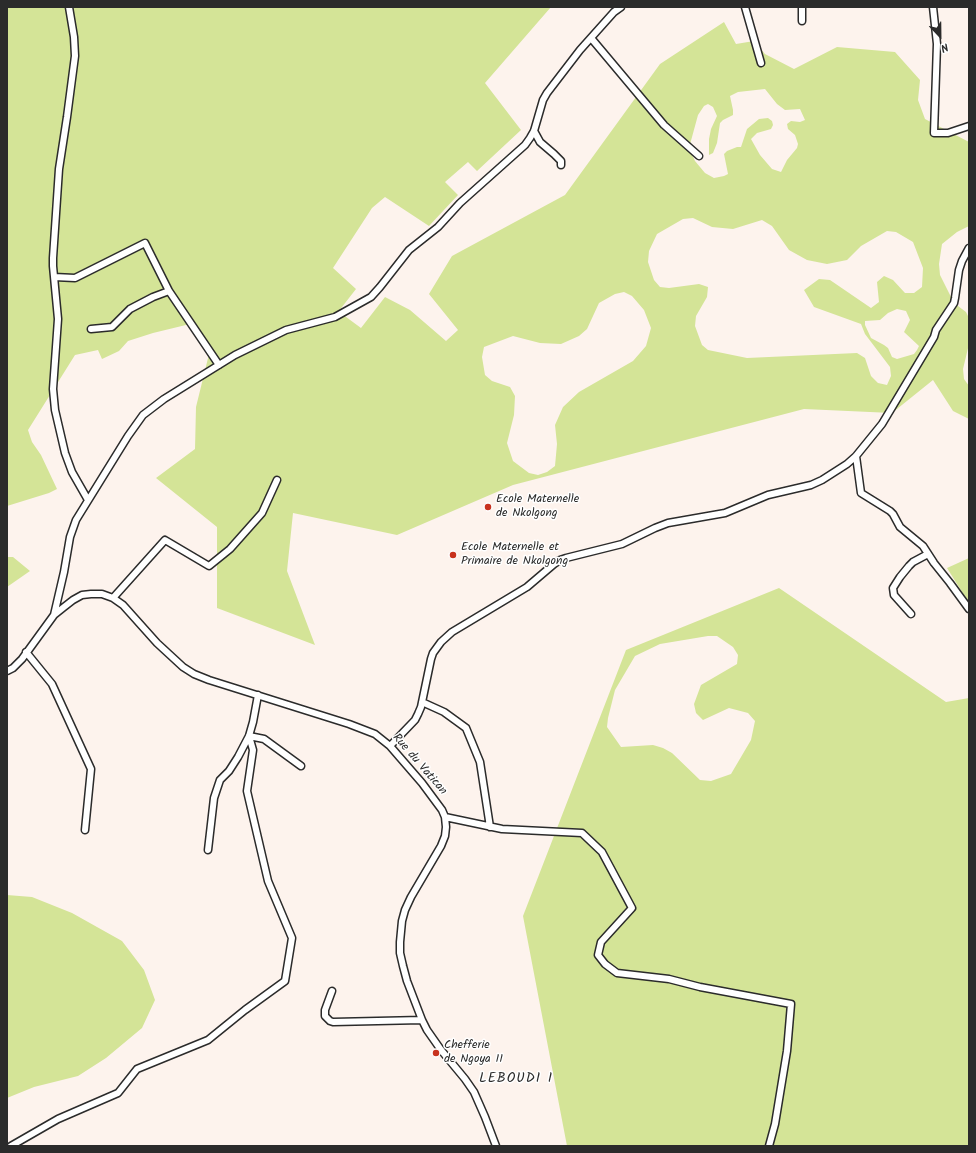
<!DOCTYPE html>
<style>
body{margin:0}
#map{position:relative;width:976px;height:1153px;overflow:hidden;background:#fdf3ed;font-family:Kalam,sans-serif}
canvas{display:block}
.frame{position:absolute;inset:0;border:8px solid #2b2b2b;pointer-events:none}
.north{position:absolute;left:920px;top:16px;width:40px;height:40px;-webkit-text-stroke:3px #fff;paint-order:stroke;rotate:158deg;font-size:11px;font-weight:700;line-height:16px;text-align:center;color:#2b2b2b}
.north::after{content:'';display:block;margin:auto;width:14px;height:18px;background:#2b2b2b;clip-path:polygon(50% 0,100% 100%,50% 72%,0 100%)}
</style>
<div id="map">
<canvas width="976" height="1153"></canvas>
<div class="frame"></div>
<div class="north">N</div>
</div>
<script>
const c = document.querySelector('canvas').getContext('2d');
c.lineJoin = 'round';
function fill(path, color) { c.fillStyle = color; c.fill(path, 'evenodd'); }
const shape = rows => new Path2D(rows.map(r => 'M' + r).join(''));
function stroke(path, color, width, dash) { c.strokeStyle = color; c.lineWidth = width; c.lineCap = dash ? 'butt' : 'round'; c.setLineDash(dash || []); c.stroke(path); }
function label(font, color, halo, rows, align = 'center') {
  c.font = font + ' Kalam,sans-serif'; c.lineWidth = 3; c.setLineDash([]); c.textBaseline = 'middle'; c.strokeStyle = halo; c.fillStyle = color; for (const [text, x, y, turn = 0] of rows) {
    c.save(); c.translate(x, y); c.rotate((+turn || 0) * Math.PI / 180); c.textAlign = isNaN(turn) ? turn : align; if (halo) c.strokeText(text, 0, 0); c.fillText(text, 0, 0); c.restore();
  }
}
fill(shape([
 [7,7,551,7,485,83,521,130,477,171,468,162,445,182,458,195,429,226,385,197,372,208,333,268,356,289,335,316,342,314,361,328,385,297,410,310,446,341,458,330,429,294,452,256,565,195,660,64,724,22,736,44,754,41,765,54,794,69,837,47,895,52,920,80,918,100,925,119,969,142,969,226,957,232,942,244,939,264,940,275,954,303,966,312,969,318,969,344,963,369,964,379,969,386,969,419,953,411,933,380,892,413,804,409,513,485,397,535,293,513,287,571,315,645,217,608,217,527,156,478,195,449,196,407,210,350,190,324,153,333,128,341,119,351,102,359,98,350,75,355,28,430,32,442,41,455,57,489,49,493,7,506],
 [765,89,777,104,785,110,800,109,805,120,800,122,791,121,787,124,788,129,795,135,798,144,797,148,787,160,781,172,772,169,760,155,751,139,757,133,771,129,773,125,772,121,768,118,759,119,747,129,741,147,737,147,727,151,724,154,728,174,724,176,714,178,705,173,695,161,689,148,698,115,704,106,708,104,713,107,717,116,711,129,709,139,709,155,713,153,717,143,720,123,723,120,733,115,733,110,730,96,738,92],
 [693,218,712,227,733,229,762,220,772,226,789,250,807,260,827,264,847,260,861,246,887,231,896,232,913,242,923,268,922,287,914,293,905,293,893,280,884,276,877,282,879,302,871,308,830,280,819,279,804,290,814,307,861,324,865,334,890,367,891,376,887,385,878,383,871,376,865,358,857,353,747,358,708,350,702,345,695,326,696,316,707,297,708,287,699,284,669,288,660,287,654,280,648,262,649,251,657,234,683,219],
 [624,292,632,296,644,310,651,328,646,346,633,361,579,392,563,407,555,425,557,444,555,466,547,472,538,475,529,473,513,461,507,443,514,415,515,396,510,387,492,381,485,375,482,357,484,347,513,336,540,343,561,344,579,336,587,329,599,303,615,294],
 [897,309,906,311,910,320,904,332,919,346,917,350,914,354,897,359,892,357,888,348,884,345,871,338,865,325,865,321,880,320,888,313],
 [7,557,13,557,30,571,7,587],
 [969,558,969,603,947,568],
 [779,588,946,702,969,698,969,1146,567,1146,523,916,626,650],
 [708,636,717,636,733,647,738,655,737,664,701,685,694,704,696,713,703,720,729,708,748,713,755,721,751,740,731,774,711,781,700,780,672,753,663,748,653,745,621,747,607,727,608,718,615,690,635,656,660,644],
 [7,895,32,897,72,913,122,941,144,970,155,1000,142,1028,106,1058,78,1076,34,1087,7,1098]
]), '#d4e497');
const minor = shape([
 [69,7,74,37,75,56,67,117,59,169,53,258,53,266,58,319,53,389,55,410,65,453,72,472,88,500],
 [745,7,761,63],
 [933,7,937,44,934,133,948,133,969,126],
 [802,21,802,7],
 [591,38,664,125,699,156],
 [534,131,540,142,554,154,561,161,561,165],
 [54,277,75,278,145,243,169,291,219,365],
 [91,329,112,327,130,309,153,297,169,291],
 [856,456,861,493,890,511,893,514,900,527,923,546,934,563,950,583,969,609],
 [113,598,165,540,209,566,230,549,262,513,277,480],
 [911,614,894,595,893,588,900,577,909,566,913,562,928,554],
 [54,615,64,572,70,537,76,520,128,436,143,415,164,399,235,355,286,330,335,317,371,297,380,287,409,250,438,227,460,203,525,145,530,138,534,131,543,100,547,93,580,50,614,12,621,7],
 [26,652,52,684,91,769,85,830],
 [7,671,13,668,22,659,54,615,64,607,73,600,82,595,91,594,102,594,113,598,123,605,157,643,183,667,194,674,209,680,349,724,375,734,390,746,422,783,442,810,445,817,446,827,445,836,441,846,411,897,405,910,402,921,400,942,400,953,403,966,407,981,422,1020,427,1030,441,1050,465,1079,474,1092,485,1117,496,1146],
 [422,702,444,712,466,728,480,762,490,827],
 [249,736,264,739,301,766],
 [390,746,415,720,418,714,421,707,431,659,433,653,441,642,452,632,527,587,554,564,560,560,566,558,622,544,655,528,668,523,725,513,768,495,811,485,822,480,847,464,856,456,882,424,888,414,934,337,936,330,954,303,955,298,959,270,962,261,969,248],
 [445,817,502,829,582,833,602,852,632,908,601,942,598,955,605,964,617,973,669,979,700,987,791,1004,787,1051,775,1124,769,1146],
 [208,850,214,798,220,780,229,771,238,757,249,736,253,722,258,695],
 [332,991,325,1010,325,1016,330,1021,333,1022,422,1020],
 [11,1146,58,1119,118,1093,137,1069,208,1040,245,1010,285,981,292,938,268,881,247,791,253,750,249,736]
]);
stroke(minor, '#2b2b2b', 9);
stroke(minor, '#fff', 6);
for (const [x, y, r, color] of [
 [488,507,4,"#c8321e"],
 [453,555,4,"#c8321e"],
 [436,1053,4,"#c8321e"]
]) { const dot = new Path2D(); dot.arc(x, y, r, 0, 2 * Math.PI); c.fillStyle = color; c.fill(dot); stroke(dot, '#fff', 1.5); }
label('12px', '#2b2b2b', '#fff', [
 ["Ecole Maternelle",496,500],
 ["de Nkolgong",496,514],
 ["Ecole Maternelle et",461,548],
 ["Primaire de Nkolgong",461,562],
 ["Chefferie",444,1046],
 ["de Ngoya II",444,1060]
], 'left');
label('12px', '#2b2b2b', '#fff', [
 ["Rue du Vatican",419,765,49]
]);
c.letterSpacing = '1px';
label('14px', '#2b2b2b', '#fff', [
 ["LEBOUDI I",516,1080]
]);
c.letterSpacing = '0px';
</script>
